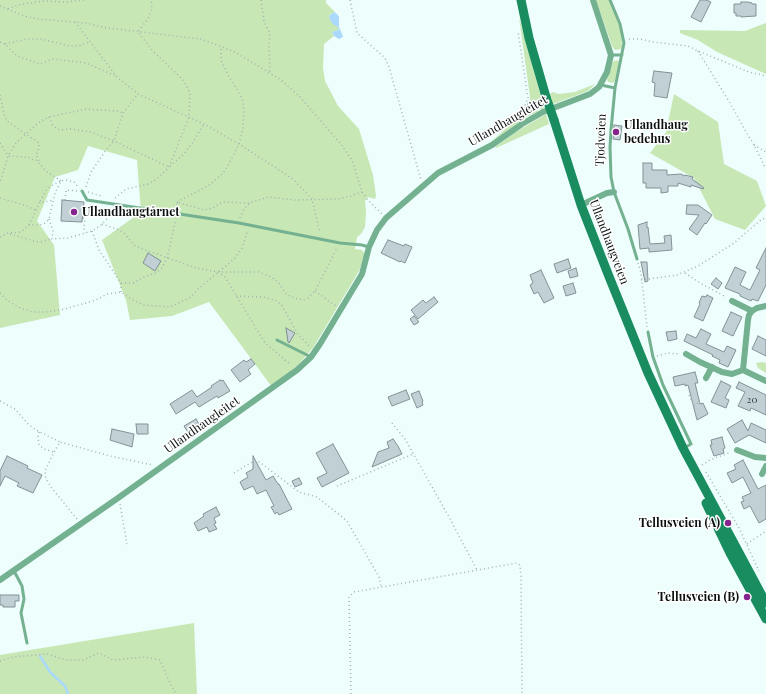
<!DOCTYPE html>
<meta charset="utf-8">
<style>
body{margin:0}
canvas{display:block;background:#edfefc}
</style>
<canvas width="766" height="694"></canvas>
<script>
const c = document.querySelector('canvas').getContext('2d');
c.lineJoin = 'round';
function fill(path, color) { c.fillStyle = color; c.fill(path, 'evenodd'); }
const shape = rows => new Path2D(rows.map(r => 'M' + r).join(''));
function stroke(path, color, width, dash) { c.strokeStyle = color; c.lineWidth = width; c.lineCap = dash ? 'butt' : 'round'; c.setLineDash(dash || []); c.stroke(path); }
function label(font, color, halo, rows, align = 'center') {
  c.font = font + ' "Playfair Display",serif'; c.lineWidth = 3; c.setLineDash([]); c.textBaseline = 'middle'; c.strokeStyle = halo; c.fillStyle = color; for (const [text, x, y, turn = 0] of rows) {
    c.save(); c.translate(x, y); c.rotate((+turn || 0) * Math.PI / 180); c.textAlign = isNaN(turn) ? turn : align; if (halo) c.strokeText(text, 0, 0); c.fillText(text, 0, 0); c.restore();
  }
}
fill(shape([
 [0,0,326,0,326,3,335,12,331,14,329,16,331,20,337,26,339,30,332,32,334,36,324,44,323,68,325,81,338,106,359,129,373,175,376,196,375,199,368,197,365,201,366,211,365,227,361,234,357,237,355,249,362,250,365,254,359,271,313,348,298,365,272,387,209,302,172,316,130,320,126,300,102,240,141,212,137,160,88,146,78,170,55,177,37,221,54,245,60,315,0,328],
 [596,0,609,0,621,30,622,41,622,47,621,49,615,50,612,46],
 [519,17,544,108,541,110,531,104],
 [766,23,766,74,717,52,698,40,680,33,680,30,745,31],
 [617,60,619,62,615,81,613,83,608,82,607,79,612,63,614,61],
 [595,84,588,91,553,104,550,94,553,92,559,94,575,92],
 [674,94,718,122,724,164,757,181,766,206,745,230,715,219,694,178,650,153,666,132],
 [529,107,539,111,526,117,490,143],
 [546,114,549,124,496,148,495,147,516,132],
 [762,362,766,363,766,373,758,368,756,363],
 [194,623,197,694,0,694,0,655]
]), '#c7e7b4');
fill(shape([
 [334,12,337,14,339,17,339,27,342,34,343,37,339,39,334,36,332,32,339,30,337,26,334,25,331,22,329,16]
]), '#abd9fd');
stroke(shape([
 [40,656,50,672,65,686,68,694]
]), '#abd9fd', 2.5);
const building = shape([
 [700,0,706,0,711,2,701,22,691,17,700,0],
 [741,2,748,2,752,3,752,4,756,4,756,16,741,17,741,16,736,16,736,13,734,13,734,4,741,4,741,2],
 [654,71,672,73,667,98,654,96,655,83,652,82,654,71],
 [614,125,622,126,620,140,613,139,614,125],
 [643,163,652,163,652,170,667,170,667,175,681,174,685,176,685,175,693,177,692,179,704,188,703,189,691,185,691,187,678,183,678,186,668,186,668,192,661,193,661,188,646,188,646,183,643,183,643,163],
 [62,200,84,202,82,222,61,221,62,200],
 [687,205,698,205,712,215,706,224,705,223,697,235,689,229,699,215,686,214,687,205],
 [647,222,647,228,648,227,650,244,665,243,664,236,671,235,672,250,649,252,649,248,640,249,638,225,647,222],
 [388,240,404,246,405,244,412,247,405,263,401,261,400,262,381,253,388,240],
 [766,248,766,285,758,301,752,299,751,301,740,296,740,294,725,288,735,267,746,272,740,285,750,290,760,270,756,268,766,248],
 [148,253,161,261,155,271,143,263,148,253],
 [568,259,571,268,557,273,554,264,568,259],
 [641,262,647,262,648,281,645,282,641,262],
 [576,268,578,276,570,278,568,271,576,268],
 [541,270,554,298,544,303,538,292,534,294,530,285,533,283,530,275,541,270],
 [716,278,722,283,718,289,711,284,716,278],
 [573,283,576,293,566,296,563,286,573,283],
 [707,295,713,298,703,321,694,317,700,304,699,303,702,296,706,297,707,295],
 [434,297,438,302,418,319,411,310,423,300,426,303,434,297],
 [731,312,742,317,733,336,722,331,731,312],
 [414,316,419,322,414,325,410,319,414,316],
 [286,328,295,333,289,343,288,342,286,328],
 [701,329,711,334,706,344,724,352,727,346,736,350,728,367,719,363,720,360,712,356,713,355,684,341,687,334,696,338,701,329],
 [676,331,677,339,668,341,666,332,676,331],
 [758,336,766,340,766,356,752,349,758,336],
 [251,359,255,364,248,370,251,374,240,382,231,370,244,360,246,362,251,359],
 [695,372,698,383,695,383,700,404,703,403,708,414,697,420,688,385,685,386,685,384,675,386,673,377,695,372],
 [220,380,221,381,223,380,230,391,218,398,217,396,199,407,195,402,176,414,170,404,192,390,197,397,212,387,211,386,220,380],
 [721,381,731,386,725,398,729,400,726,408,711,402,721,381],
 [739,382,766,395,766,415,751,408,750,411,738,406,745,392,736,388,739,382],
 [406,390,410,399,392,406,388,397,406,390],
 [419,391,423,401,422,402,423,405,417,408,411,394,419,391],
 [196,419,201,427,189,434,184,426,196,419],
 [742,420,748,431,751,423,766,430,766,443,749,435,735,443,727,429,742,420],
 [136,424,148,424,148,434,137,434,136,424],
 [112,429,134,434,132,447,110,440,112,429],
 [722,437,725,448,723,449,724,453,714,456,710,445,712,445,711,440,722,437],
 [393,439,398,446,402,454,372,467,378,452,389,448,387,442,393,439],
 [333,444,349,473,322,487,317,478,327,473,316,453,333,444],
 [7,456,28,466,27,468,42,475,33,493,17,486,19,483,5,476,0,486,0,471,7,456],
 [253,456,266,480,273,476,278,484,279,484,292,509,279,515,277,512,275,514,271,507,274,506,266,490,257,494,253,486,244,490,240,482,248,477,246,473,253,469,253,456],
 [743,460,758,489,766,485,766,519,759,523,750,506,744,509,741,502,744,501,742,497,751,493,743,477,732,483,727,473,736,469,734,465,743,460],
 [299,478,302,484,295,487,292,481,299,478],
 [216,507,220,515,214,518,216,523,214,524,217,529,209,532,207,527,198,531,194,523,204,516,203,514,216,507],
 [0,595,19,595,19,601,15,601,15,607,3,607,3,605,0,605,0,595]
]);
fill(building, '#c0d0d4');
stroke(building, '#839296', 1);
stroke(shape([
 [261,0,264,21,270,34,269,46,270,72],
 [350,0,357,33,385,58,389,67,421,180],
 [0,6,24,16,37,19,86,23,107,28,201,39,235,52,281,80,300,97,340,143,352,160,362,192,367,199,382,214],
 [8,9,18,5,43,1,65,2,85,0],
 [75,22,117,77,138,94,204,124,239,144,293,179,312,199,320,233],
 [629,39,640,39,653,42,688,46,698,51,749,72,766,76],
 [0,42,5,44,17,56,40,64,53,59,86,63,116,76],
 [5,44,27,39,41,39,70,46,78,46,90,42],
 [698,51,730,103,746,132,754,145,766,169],
 [0,95,4,114,7,121,39,143,39,148,36,155,39,161],
 [527,104,536,108],
 [49,117,53,126,60,130,71,129,91,132,114,141,169,167,184,154,193,142,204,124],
 [500,131,524,108,528,98,518,31],
 [0,143,8,156,0,183],
 [754,145,766,152],
 [61,181,46,171,36,160,33,160,28,157,8,156,16,143,38,123,49,117,86,109,117,111,123,113],
 [86,187,91,172,106,150,114,141,123,113,138,94],
 [88,192,101,196],
 [0,198,24,205,36,210],
 [115,198,126,189,148,184,157,179,169,167,189,117,190,93,184,81,152,50,138,32,149,17,152,7,151,0],
 [65,200,66,190,78,191],
 [40,201,47,189,58,182,61,181],
 [177,202,211,184,223,173,229,164,239,144,243,128,244,110,242,98,228,75,221,60,221,46],
 [178,208,177,202,204,210,213,208,222,202,250,203],
 [83,218,85,219,84,228,85,233],
 [240,218,244,209,250,203,268,197,295,200,338,199,351,196,362,192],
 [49,219,53,231,52,239,68,238,92,231,100,226,107,219,109,208],
 [102,224,119,230,124,233,134,245,143,249,196,268,218,272,259,272,271,277,278,282,286,294,294,298,303,300,308,298,315,291,337,248],
 [29,225,40,202,45,202,53,200],
 [92,231,99,250,121,283,121,292],
 [10,234,34,241,40,242,52,239],
 [0,237,8,233,21,232,29,225,40,225,45,223,49,219,55,193,61,181,66,180,74,182,78,187],
 [638,263,641,273,647,327],
 [218,272,225,277,265,343,291,365],
 [685,273,700,283,726,297],
 [641,280,677,275,698,266,734,243,762,219,766,218],
 [121,283,133,283,144,277,156,273,162,268,167,258,176,219],
 [315,291,336,306],
 [0,293,7,300,18,307,32,312,46,312,65,309,96,300,107,294,121,292,133,300,144,305,170,307,191,297,198,289,234,259,242,248,248,230],
 [236,296,263,297,275,300,281,304,297,333,310,347],
 [657,356,668,353,679,354],
 [689,395,694,406,699,402,699,399],
 [0,401,15,409,28,424,36,430,60,442],
 [392,423,405,439,449,517,477,570],
 [39,432,38,437,39,445,44,449,54,452],
 [702,465,710,460,731,452],
 [706,472,739,528,759,571],
 [234,473,252,462,258,461,299,492,317,497,347,521,379,577,381,586],
 [337,486,413,454],
 [120,504,127,544],
 [77,519,51,487,46,479,45,471,54,452,60,442,110,456,153,465],
 [747,544,766,531],
 [0,661,13,657,47,654,67,660,83,660,99,653,113,660,144,657,160,660,170,683,176,694],
 [351,694,349,597,354,592,517,563,520,565,521,577,522,694]
]), '#a5b2b1', 1.5, [1, 3]);
stroke(shape([
 [610,0,620,24,624,43,615,88,611,130,610,147,611,177,614,192,628,229,637,259],
 [611,55,622,55],
 [601,85,615,88],
 [82,191,87,200,239,223,340,243,362,245,369,247],
 [648,332,653,357,663,385,691,444,684,448],
 [277,340,311,357],
 [14,571,22,586,24,599,21,613,27,643]
]), '#74b191', 3);
stroke(shape([
 [581,205,607,193,614,192],
 [732,301,752,311,749,315,748,320,743,370],
 [752,311,757,308,766,306],
 [686,354,700,362,722,372,732,374,743,370,766,381],
 [706,378,712,367],
 [737,450,755,457,766,458],
 [762,474,766,466],
 [0,580,118,498,297,370,311,357,320,344,362,274,369,247,377,230,386,218,438,173,492,145,522,124,543,112,590,94,599,87,607,72,611,55,593,0]
]), '#74b191', 6);
stroke(shape([
 [521,0,529,38,546,97],
 [554,120,581,205,608,274,648,373,683,448,766,603],
 [706,503,730,553,766,619]
]), '#198c60', 9);
stroke(shape([
 [546,97,554,120]
]), '#198c60', 9);
for (const [x, y, r, color] of [
 [616,132,4,"#85248d"],
 [74,212,4,"#85248d"],
 [728,523,4,"#85248d"],
 [747,597,4,"#85248d"]
]) { const dot = new Path2D(); dot.arc(x, y, r, 0, 2 * Math.PI); c.fillStyle = color; c.fill(dot); stroke(dot, '#fff', 1.5); }
label('10px', '#384142', null, [
 ["20",752,400]
]);
label('12px', '#0b1111', '#fff', [
 ["Ullandhaugleitet",508,121,-30],
 ["Tjodveien",601,140,-88],
 ["Ullandhaugveien",609,242,69],
 ["Ullandhaugleitet",202,425,-35]
]);
label('bold 12px', '#0b1111', '#fff', [
 ["Ullandhaug",624,125],
 ["bedehus",624,139],
 ["Ullandhaugtårnet",82,212],
 ["Tellusveien (A)",720,523,"right"],
 ["Tellusveien (B)",739,597,"right"]
], 'left');
</script>
